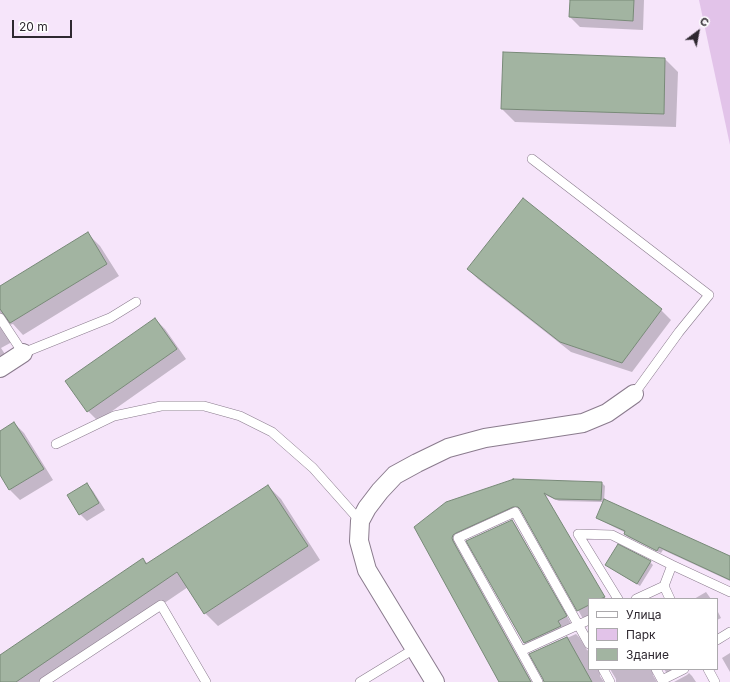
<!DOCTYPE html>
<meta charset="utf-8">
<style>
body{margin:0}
#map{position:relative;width:730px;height:682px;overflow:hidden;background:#f6e5fa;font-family:Inter,sans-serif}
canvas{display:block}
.legend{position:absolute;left:588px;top:598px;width:130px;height:72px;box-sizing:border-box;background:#fff;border:1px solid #aba9ac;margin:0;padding:5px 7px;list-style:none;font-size:12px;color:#2e2830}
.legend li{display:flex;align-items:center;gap:8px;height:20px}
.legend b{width:20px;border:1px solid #aba9ac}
.north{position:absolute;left:678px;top:12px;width:40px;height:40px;-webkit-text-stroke:3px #fff;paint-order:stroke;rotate:32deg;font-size:11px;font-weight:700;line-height:16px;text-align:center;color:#2e2830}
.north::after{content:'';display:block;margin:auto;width:14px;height:18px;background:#2e2830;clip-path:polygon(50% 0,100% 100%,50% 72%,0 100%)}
.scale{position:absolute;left:12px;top:20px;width:60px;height:18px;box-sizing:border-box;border:2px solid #2e2830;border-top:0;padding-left:5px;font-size:12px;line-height:14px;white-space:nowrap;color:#2e2830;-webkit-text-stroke:3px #fff;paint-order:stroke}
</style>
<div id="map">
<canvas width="730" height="682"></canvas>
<ul class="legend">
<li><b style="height:5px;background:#fff"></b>Улица</li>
<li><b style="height:11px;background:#e2c3e9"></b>Парк</li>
<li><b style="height:11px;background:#a2b4a1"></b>Здание</li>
</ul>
<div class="north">С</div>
<div class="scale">20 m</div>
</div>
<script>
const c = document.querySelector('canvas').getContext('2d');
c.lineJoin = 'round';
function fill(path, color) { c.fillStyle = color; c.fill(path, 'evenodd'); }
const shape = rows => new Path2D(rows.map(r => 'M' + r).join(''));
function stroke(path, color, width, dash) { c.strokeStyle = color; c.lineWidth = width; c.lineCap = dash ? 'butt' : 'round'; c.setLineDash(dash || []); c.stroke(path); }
fill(shape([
 [699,0,730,0,730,145]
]), '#e2c3e9');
fill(shape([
 [571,0,644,0,643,30,580,27,570,17],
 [665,59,678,72,676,127,515,122,502,109],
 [88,234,100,246,119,276,23,335,13,324,9,325,12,342,1,348,10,362,0,368,0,287],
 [468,269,661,310,671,320,632,372,571,352,478,279],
 [155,319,165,329,186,359,98,421,88,411],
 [14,423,24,433,53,480,20,500,10,490,0,474,0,432],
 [515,480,602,483,605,486,604,501,730,557,730,581,663,550,661,553,628,537,625,534,626,533,600,520,597,517,603,502,559,501,545,495,606,599,589,599,589,618,585,620,582,617,521,509,516,509,455,541,456,545,532,682,501,682,415,527],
 [87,484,93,491,105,510,87,521,80,514],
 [268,486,281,499,320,560,218,626,205,613,188,587,48,682,0,682,0,657,143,559,148,564],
 [512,521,515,524,572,625,527,646,524,643],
 [650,562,653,565,640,586,610,568,607,565],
 [706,592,711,599,694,599],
 [717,610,721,618,717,620],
 [576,634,579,637,587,650,589,651,589,669,601,669,600,672,600,676,604,682,545,682,531,654],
 [730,653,730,672,722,658],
 [610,669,654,669,653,675,657,682,616,682,616,679],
 [664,669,680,669,668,675],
 [689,673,692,676,696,682,674,682,687,675]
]), '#0003');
const building = shape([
 [570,0,634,0,633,21,569,17,570,0],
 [503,52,665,58,664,114,501,109,503,52],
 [523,198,662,309,622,363,560,342,467,269,523,198],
 [88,232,107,264,10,323,0,309,0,286,88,232],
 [155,318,177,349,87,412,65,381,155,318],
 [14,422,44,469,9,490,0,475,0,431,14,422],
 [513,479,602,482,601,500,555,499,544,493,605,597,600,599,589,599,589,605,577,611,520,509,518,507,513,507,456,533,453,535,452,538,453,541,531,682,499,682,414,527,446,502,514,479,513,479],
 [87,483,99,503,79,515,67,495,87,483],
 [268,485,308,546,204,614,177,572,16,682,0,682,0,655,143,558,146,564,268,485],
 [604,499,730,556,730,580,659,547,657,551,624,534,625,531,596,518,604,499],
 [512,520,567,616,558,621,561,626,524,643,466,541,512,520],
 [618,544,651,561,637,584,605,565,618,544],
 [567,637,592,682,544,682,543,679,529,654,567,637]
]);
fill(building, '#a2b4a1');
stroke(building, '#788a78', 1);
const lane = shape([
 [532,159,709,295,679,332,634,394],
 [0,318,23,353,110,318,136,302],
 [56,444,114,416,161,406,204,406,240,416,272,432,313,468,360,521],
 [672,565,730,592],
 [618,599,578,534,612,535,672,565,664,586],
 [636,599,664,586,670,599],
 [717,640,730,632],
 [521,651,458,538,515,512,589,644],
 [603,669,610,682],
 [656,669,663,682],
 [708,669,715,682],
 [662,680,684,669],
 [44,682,161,605,206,682],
 [360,682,414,649],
 [538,682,521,651,589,620]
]);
const street = shape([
 [0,368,23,353],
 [435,682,367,570,359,541,360,521,367,508,380,491,395,475,417,463,448,448,485,438,583,423,607,413,634,394]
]);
stroke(lane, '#8a7b8d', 10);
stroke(street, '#8a7b8d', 20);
stroke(lane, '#fff', 9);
stroke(street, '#fff', 18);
</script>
